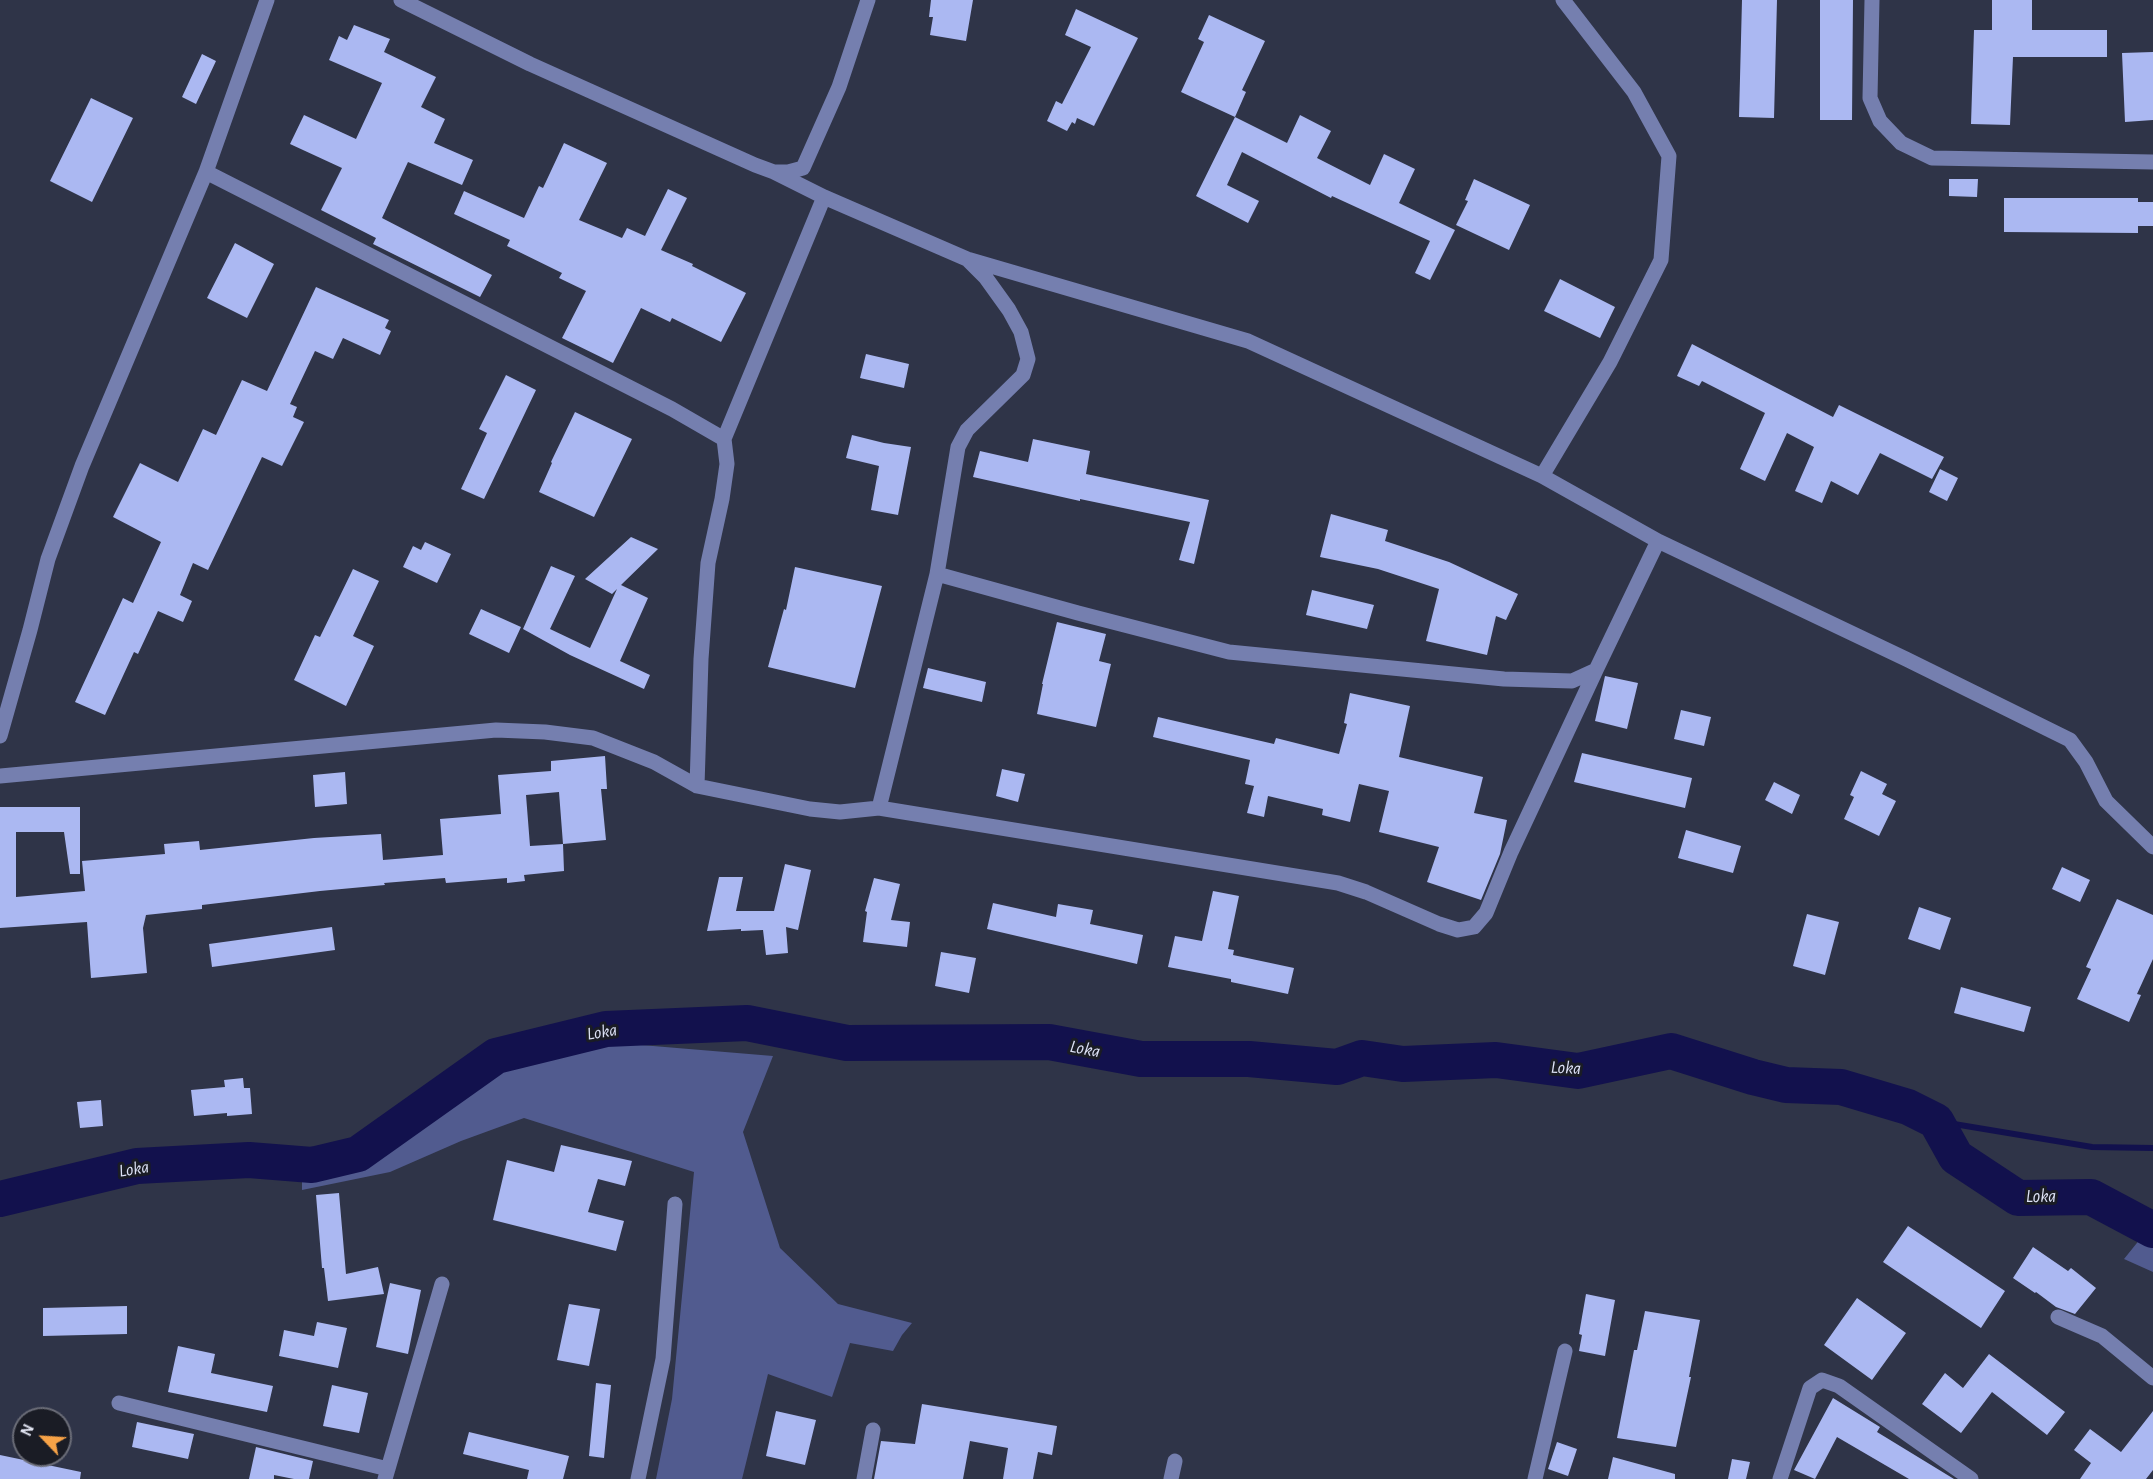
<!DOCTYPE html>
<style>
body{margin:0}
#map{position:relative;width:2153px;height:1479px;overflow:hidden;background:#2f3448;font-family:"Alegreya Sans",sans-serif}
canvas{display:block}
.north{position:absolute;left:12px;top:1407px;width:60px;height:60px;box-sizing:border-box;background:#1a1c25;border:2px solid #6a6c77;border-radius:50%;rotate:295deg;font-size:16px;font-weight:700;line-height:24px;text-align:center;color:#e2e5f3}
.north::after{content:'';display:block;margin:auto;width:21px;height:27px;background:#f6a247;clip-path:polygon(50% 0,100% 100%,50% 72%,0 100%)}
</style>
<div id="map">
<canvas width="2153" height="1479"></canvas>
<div class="north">N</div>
</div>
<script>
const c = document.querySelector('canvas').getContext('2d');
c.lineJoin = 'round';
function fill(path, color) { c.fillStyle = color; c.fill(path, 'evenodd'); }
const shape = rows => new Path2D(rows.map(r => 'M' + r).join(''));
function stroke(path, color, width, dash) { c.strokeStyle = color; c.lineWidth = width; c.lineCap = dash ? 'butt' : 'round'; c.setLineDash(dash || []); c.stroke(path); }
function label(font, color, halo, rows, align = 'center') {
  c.font = font + ' "Alegreya Sans",sans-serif'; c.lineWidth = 6; c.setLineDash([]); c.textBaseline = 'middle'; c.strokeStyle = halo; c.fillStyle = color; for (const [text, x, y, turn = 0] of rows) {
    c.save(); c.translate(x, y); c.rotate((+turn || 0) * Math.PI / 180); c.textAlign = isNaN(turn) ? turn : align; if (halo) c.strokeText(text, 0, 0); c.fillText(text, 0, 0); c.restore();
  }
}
fill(shape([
 [617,1043,773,1056,743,1132,780,1248,838,1304,912,1323,902,1335,893,1351,850,1343,832,1397,768,1374,742,1479,656,1479,672,1399,694,1172,524,1118,461,1141,390,1172,302,1190,302,1156,336,1150,470,1070,528,1062],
 [2153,1223,2153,1272,2124,1259]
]), '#515b8f');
stroke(shape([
 [1936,1121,2092,1147,2153,1148]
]), '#12114d', 6);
stroke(shape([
 [0,1199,137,1166,249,1160,312,1165,358,1154,496,1056,606,1029,747,1023,847,1043,1049,1042,1141,1059,1249,1059,1337,1067,1362,1058,1403,1064,1496,1060,1578,1071,1671,1051,1753,1077,1786,1085,1841,1087,1908,1107,1936,1121,1956,1157,2018,1198,2091,1197,2153,1230]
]), '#12114d', 36);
fill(shape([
 [931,0,973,0,966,41,930,35,933,17,929,17],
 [1742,0,1777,0,1774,118,1739,117],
 [1820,0,1853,0,1852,120,1820,120],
 [1992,0,2032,0,2032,30,2107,30,2107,57,2013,57,2010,125,1971,124,1974,30,1992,30],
 [1076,9,1138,38,1094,126,1077,118,1075,124,1072,122,1067,131,1047,121,1056,101,1062,104,1091,47,1065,35],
 [1209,15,1265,41,1242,90,1246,92,1235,117,1181,92,1204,42,1198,39],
 [354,25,390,39,384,52,436,77,421,107,445,119,434,143,473,160,462,185,408,162,382,218,492,275,480,297,373,244,376,238,321,210,342,168,290,144,304,115,356,139,382,83,329,60,339,36,347,40],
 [2153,52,2153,120,2125,122,2122,53],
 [202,54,216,61,196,104,182,97],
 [91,98,133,118,92,202,50,181],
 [1300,115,1331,131,1317,158,1370,185,1384,154,1415,169,1399,203,1455,230,1430,280,1415,273,1430,241,1332,196,1331,198,1242,152,1227,185,1259,201,1248,223,1196,196,1235,117,1287,143],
 [564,143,607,163,579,220,622,238,627,228,645,236,668,189,687,198,661,250,693,264,692,266,746,293,721,342,672,318,670,322,641,308,613,363,562,338,586,291,559,278,562,273,507,246,510,240,454,214,464,191,524,218,539,186,543,188],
 [1474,179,1530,205,1509,250,1456,225,1468,201,1465,200],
 [1949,179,1978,179,1977,197,1949,196],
 [2004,198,2138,198,2138,202,2153,202,2153,226,2138,226,2138,233,2004,232],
 [235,243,274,264,247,318,207,298],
 [1560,279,1615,307,1600,338,1544,311],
 [316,287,389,320,385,328,391,331,380,355,343,338,333,359,315,351,290,404,297,407,293,417,304,422,282,466,262,457,208,570,193,563,180,595,192,601,183,622,158,611,138,654,134,652,105,715,75,702,123,598,133,603,161,542,113,517,140,463,178,482,203,429,216,435,242,380,267,391],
 [1692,344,1833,417,1839,405,1944,457,1932,479,1880,453,1858,495,1831,481,1822,503,1795,491,1814,447,1787,433,1765,481,1740,469,1765,413,1702,381,1699,386,1677,376],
 [866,354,909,364,904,388,860,378],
 [506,375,536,390,484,499,461,489,487,433,479,429],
 [575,412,632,439,594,517,539,492,552,463,551,462],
 [852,435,884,443,911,447,898,515,871,510,879,466,846,458],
 [1033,439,1090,451,1086,474,1209,500,1194,564,1179,560,1190,522,1080,499,1080,501,973,477,980,451,1028,462],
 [1940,469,1958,478,1947,501,1929,492],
 [1331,514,1388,530,1385,541,1449,562,1518,594,1506,620,1496,616,1487,655,1426,641,1439,589,1378,569,1320,557],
 [631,537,658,549,621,585,648,598,620,661,650,675,644,689,570,655,523,629,551,566,575,576,550,629,590,648,617,589,612,594,585,579],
 [425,542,451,554,437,583,403,567,413,546,421,550],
 [795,567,882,586,855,688,768,667,784,609,786,610],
 [353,569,379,581,353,636,374,646,346,706,294,680,315,635,320,637],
 [1312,590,1374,605,1367,629,1306,615],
 [481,609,521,627,509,653,469,634],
 [1057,622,1106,634,1099,661,1111,664,1096,727,1037,714,1043,684,1042,684],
 [928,668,986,682,982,702,923,688],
 [1605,676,1638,683,1627,729,1595,721],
 [1350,693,1410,706,1399,757,1483,777,1474,813,1507,820,1500,854,1481,900,1427,882,1439,847,1379,832,1389,791,1359,784,1350,822,1322,815,1323,809,1268,796,1264,817,1247,813,1254,786,1245,784,1250,760,1153,737,1158,717,1274,744,1276,738,1339,754,1347,724,1344,723],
 [1681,710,1711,717,1704,746,1674,739],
 [1582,753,1692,778,1685,808,1574,782],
 [605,756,607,789,601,789,606,840,563,844,564,871,524,875,525,881,507,883,507,878,446,883,445,878,384,883,385,885,320,891,202,905,202,909,146,915,143,928,147,973,91,978,87,922,0,928,0,807,80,807,80,874,70,874,64,832,16,832,16,897,85,891,82,861,165,854,164,844,199,841,200,850,314,838,381,834,383,860,443,855,440,819,501,814,498,775,551,771,551,761],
 [559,792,563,844,530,846,526,795],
 [1002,769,1025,774,1018,802,996,796],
 [1861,771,1887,784,1882,794,1896,801,1879,836,1844,819,1854,797,1850,795],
 [345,772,347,804,315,807,313,775],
 [1774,782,1800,795,1792,814,1765,800],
 [1686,830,1741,846,1733,873,1678,858],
 [785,864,811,870,798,930,786,927,788,953,766,955,763,930,741,931,741,929,707,931,719,877,743,877,736,911,774,911],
 [2062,867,2090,880,2080,902,2052,889],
 [874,878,900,884,891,920,910,922,907,947,863,942,867,912,865,911],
 [1213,891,1239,896,1228,949,1234,950,1233,955,1294,968,1288,994,1231,982,1231,979,1168,967,1175,936,1202,941],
 [2117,899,2153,915,2153,959,2137,994,2141,995,2129,1022,2077,999,2091,969,2086,967],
 [993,903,1056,917,1058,904,1093,910,1090,924,1143,935,1137,964,987,929],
 [1919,907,1951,918,1940,950,1908,939],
 [1807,914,1839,922,1825,975,1793,966],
 [332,927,335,950,212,967,209,944],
 [941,952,976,958,969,993,935,986],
 [1961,987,2031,1007,2024,1032,1954,1013],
 [243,1078,244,1088,250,1088,252,1114,227,1116,227,1113,194,1116,191,1090,225,1087,224,1080],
 [101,1100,103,1126,80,1128,77,1102],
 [561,1145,632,1161,625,1186,598,1179,588,1212,624,1221,616,1251,493,1220,507,1160,554,1172],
 [339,1193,346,1274,378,1267,384,1294,328,1301,324,1268,322,1268,316,1195],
 [1908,1226,2005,1291,1981,1328,1883,1262],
 [2033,1247,2068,1271,2071,1268,2096,1288,2075,1314,2056,1307,2036,1292,2035,1293,2013,1278],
 [390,1283,421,1290,408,1354,376,1347],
 [1586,1294,1615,1300,1605,1356,1579,1351,1582,1335,1579,1334],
 [1857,1298,1906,1333,1872,1380,1824,1345],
 [569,1304,600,1309,589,1366,557,1360],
 [127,1306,127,1334,43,1336,43,1308],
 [1645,1311,1700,1320,1689,1377,1691,1377,1676,1447,1617,1438,1634,1350,1637,1350],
 [317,1322,347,1328,338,1368,279,1356,284,1330,314,1336],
 [178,1346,215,1354,211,1373,273,1386,267,1412,168,1392],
 [1989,1354,2065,1412,2047,1435,1992,1392,1961,1433,1922,1404,1945,1373,1963,1388],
 [596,1383,611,1385,604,1458,589,1456],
 [332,1385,368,1393,359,1433,323,1426],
 [1833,1398,1880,1427,1877,1432,1954,1479,1909,1479,1837,1437,1815,1479,1794,1470],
 [922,1404,1057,1426,1052,1455,1038,1452,1033,1479,1003,1479,1008,1448,970,1441,963,1479,874,1479,881,1441,915,1444],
 [776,1411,816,1420,805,1465,766,1456],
 [2153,1411,2153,1470,2146,1479,2080,1479,2091,1463,2074,1450,2090,1429,2121,1452],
 [137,1422,194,1434,188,1459,132,1447],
 [469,1432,569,1456,563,1479,527,1479,529,1470,463,1454],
 [1557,1442,1577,1449,1568,1476,1548,1469],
 [256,1447,313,1461,309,1479,294,1479,274,1475,274,1479,249,1479],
 [0,1455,81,1472,80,1479,0,1479],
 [1613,1457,1675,1474,1675,1479,1608,1479],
 [1732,1459,1750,1462,1746,1479,1728,1479]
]), '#abb8f2');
stroke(shape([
 [401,0,530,64,755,165,774,172,788,172,803,168,839,87,868,0],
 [1872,0,1870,98,1880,121,1901,143,1932,158,2153,162],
 [206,172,672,409,724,439,727,464,722,499,708,563,701,659,697,786],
 [774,172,824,197,967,259,1248,341,1542,476,1658,541,1906,659,2070,740,2086,762,2106,801,2153,847],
 [724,439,824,197],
 [1542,476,1610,362,1661,260,1669,156,1634,92,1563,0],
 [937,574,1078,613,1229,652,1504,679,1572,681,1596,670,1658,541],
 [0,736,30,630,48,559,82,466,206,172,267,0],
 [0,776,496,730,545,732,593,738,654,762,697,786,810,809,840,812,879,808,1338,883,1366,892,1439,924,1458,930,1474,927,1486,913,1511,852,1596,670],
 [879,808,937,574,958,447,967,430,1023,375,1028,359,1021,332,1009,310,986,278,969,261],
 [2058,1317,2102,1336,2153,1378],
 [119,1403,388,1469],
 [385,1479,442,1284],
 [638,1479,663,1359,675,1204],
 [864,1479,873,1430],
 [1171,1479,1175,1461],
 [1535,1479,1565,1351],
 [1780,1479,1810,1388,1822,1380,1839,1386,1971,1479]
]), '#757faf', 15);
label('italic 18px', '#dee3f7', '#1a1c25', [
 ["Loka",602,1032,-9],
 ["Loka",1085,1049,11],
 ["Loka",1566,1068,2],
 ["Loka",134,1169,-9],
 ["Loka",2041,1197]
]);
</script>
